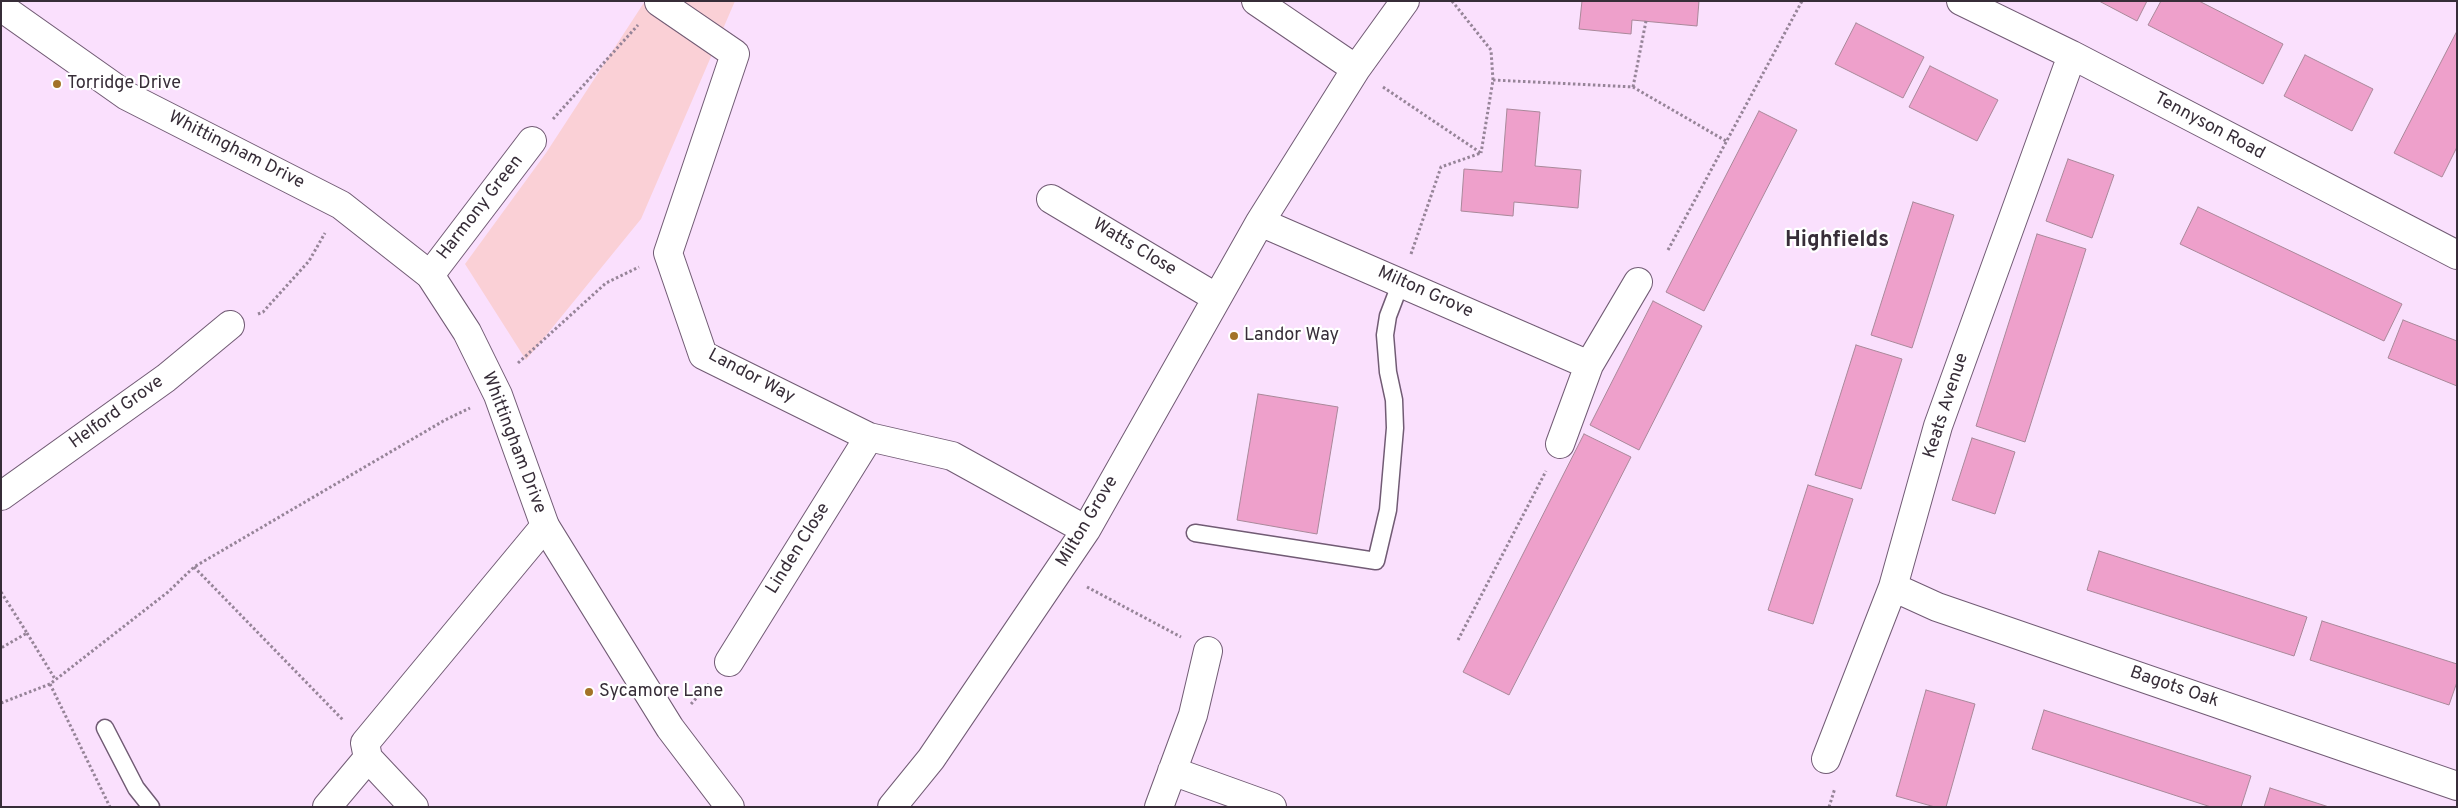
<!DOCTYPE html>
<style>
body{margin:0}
#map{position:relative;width:2458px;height:808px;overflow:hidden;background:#fae0fd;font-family:Overpass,sans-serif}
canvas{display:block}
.frame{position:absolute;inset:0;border:2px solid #372d38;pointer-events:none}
</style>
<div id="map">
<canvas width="2458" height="808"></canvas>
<div class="frame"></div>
</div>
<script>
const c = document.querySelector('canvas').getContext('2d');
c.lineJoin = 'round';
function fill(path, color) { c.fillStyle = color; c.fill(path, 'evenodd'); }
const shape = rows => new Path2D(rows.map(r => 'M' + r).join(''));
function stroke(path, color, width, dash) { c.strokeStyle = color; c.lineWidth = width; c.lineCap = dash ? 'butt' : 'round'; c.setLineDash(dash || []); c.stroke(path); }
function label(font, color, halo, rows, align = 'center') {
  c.font = font + ' Overpass,sans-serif'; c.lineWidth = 4.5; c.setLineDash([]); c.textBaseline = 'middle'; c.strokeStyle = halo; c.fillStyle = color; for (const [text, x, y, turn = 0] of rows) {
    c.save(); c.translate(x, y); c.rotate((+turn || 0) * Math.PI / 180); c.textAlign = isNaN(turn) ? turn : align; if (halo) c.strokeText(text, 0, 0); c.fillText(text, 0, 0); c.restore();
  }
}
fill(shape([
 [645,1,735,1,641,219,526,360,465,264,546,153]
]), '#fad0d6');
const building = shape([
 [1582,1,1699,1,1697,26,1632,20,1631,34,1579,29,1582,1],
 [2099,1,2147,1,2137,21,2099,1],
 [2161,1,2199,1,2283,44,2263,84,2148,25,2161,1],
 [1856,23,1924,57,1903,98,1835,64,1856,23],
 [2457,31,2457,147,2442,177,2394,153,2457,31],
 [2305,55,2373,89,2352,131,2284,96,2305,55],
 [1930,66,1998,100,1977,141,1909,107,1930,66],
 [1507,109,1540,112,1535,166,1581,170,1578,208,1514,202,1513,216,1461,211,1464,169,1502,172,1507,109],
 [1759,111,1797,130,1704,311,1666,292,1759,111],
 [2068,159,2114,175,2092,238,2046,221,2068,159],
 [1913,202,1954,215,1912,348,1871,335,1913,202],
 [2198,207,2402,304,2384,341,2180,244,2198,207],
 [2037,234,2086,249,2025,442,1976,426,2037,234],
 [1653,301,1702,326,1639,450,1590,425,1653,301],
 [2403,320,2457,341,2457,386,2388,358,2403,320],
 [1856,345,1902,359,1861,489,1815,475,1856,345],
 [1258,394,1338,407,1317,534,1237,520,1258,394],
 [1584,434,1631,457,1509,695,1463,672,1584,434],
 [1972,438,2015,452,1995,514,1952,500,1972,438],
 [1808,485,1853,499,1813,624,1768,610,1808,485],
 [2099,551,2307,617,2294,656,2087,590,2099,551],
 [2322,621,2457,664,2457,682,2449,705,2310,660,2322,621],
 [1926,690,1975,704,1946,807,1935,807,1896,796,1926,690],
 [2044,710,2251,776,2241,807,2211,807,2032,749,2044,710],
 [2270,788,2329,807,2264,807,2270,788]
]);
fill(building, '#eea0cb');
stroke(building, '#a9889a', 1);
const service = shape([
 [1195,533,1376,561,1388,510,1395,428,1394,400,1388,372,1385,335,1388,316,1401,282],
 [105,728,136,788,151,807]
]);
const minor = shape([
 [1256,1,1356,69],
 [1961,1,2072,55,2457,255],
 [659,2,735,54,668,253,703,355,869,437,952,456,1086,530],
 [1051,199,1217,298],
 [1260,222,1589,365,1638,282],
 [430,275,532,141],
 [1560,444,1589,365],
 [1,496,166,378,230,325],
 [1893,587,1937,607,2457,786],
 [729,662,869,437],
 [368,758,414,807],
 [1826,759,1893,587,1938,426,2072,55],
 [1172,771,1272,807],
 [327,807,368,758,365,743,545,526],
 [892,807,931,759,1086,530,1260,222,1356,69,1405,1],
 [1159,807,1193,715,1208,651]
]);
const tertiary = shape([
 [1,7,127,96,341,205,430,275,467,332,498,395,545,526,670,728,730,807]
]);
stroke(service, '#715b74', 19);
stroke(minor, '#715b74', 30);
stroke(tertiary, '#715b74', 30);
stroke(shape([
 [1452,1,1491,50,1493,80,1481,153],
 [1493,80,1633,87,1726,141],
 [1383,87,1481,153,1441,167,1411,254],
 [1633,87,1646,21],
 [553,119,638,25],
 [1668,250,1802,1],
 [258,314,263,312,309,261,325,233],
 [518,363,606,283,639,267],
 [194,567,343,720],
 [1087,587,1181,637],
 [1,592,27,633,1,648],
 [27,633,55,679],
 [1458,640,1546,471],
 [50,684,110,807],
 [1,703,50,684,168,592,194,567,445,420,470,408],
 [691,704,709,684],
 [1829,807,1835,788]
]), '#968498', 3, [2.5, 2.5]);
stroke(service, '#fff', 16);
stroke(minor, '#fff', 28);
stroke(tertiary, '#fff', 28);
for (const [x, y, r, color] of [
 [57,84,5,"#a37327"],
 [1234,336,5,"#a37327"],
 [589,692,5,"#a37327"]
]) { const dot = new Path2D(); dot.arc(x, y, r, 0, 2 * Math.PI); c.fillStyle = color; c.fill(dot); stroke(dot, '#fff', 2); }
label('18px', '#372d38', '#fff', [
 ["Torridge Drive",67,84],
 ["Landor Way",1244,336],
 ["Sycamore Lane",599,692]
], 'left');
label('18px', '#372d38', '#fff', [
 ["Tennyson Road",2209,127,28],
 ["Whittingham Drive",236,151,27],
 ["Harmony Green",481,208,-52],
 ["Watts Close",1134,248,31],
 ["Milton Grove",1425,293,24],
 ["Landor Way",751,377,28],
 ["Keats Avenue",1947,406,-72],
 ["Helford Grove",117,413,-36],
 ["Whittingham Drive",513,443,69],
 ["Milton Grove",1088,522,-59],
 ["Linden Close",799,549,-58],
 ["Bagots Oak",2174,688,19]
]);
label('bold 22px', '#372d38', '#fff', [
 ["Highfields",1837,242]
]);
</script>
